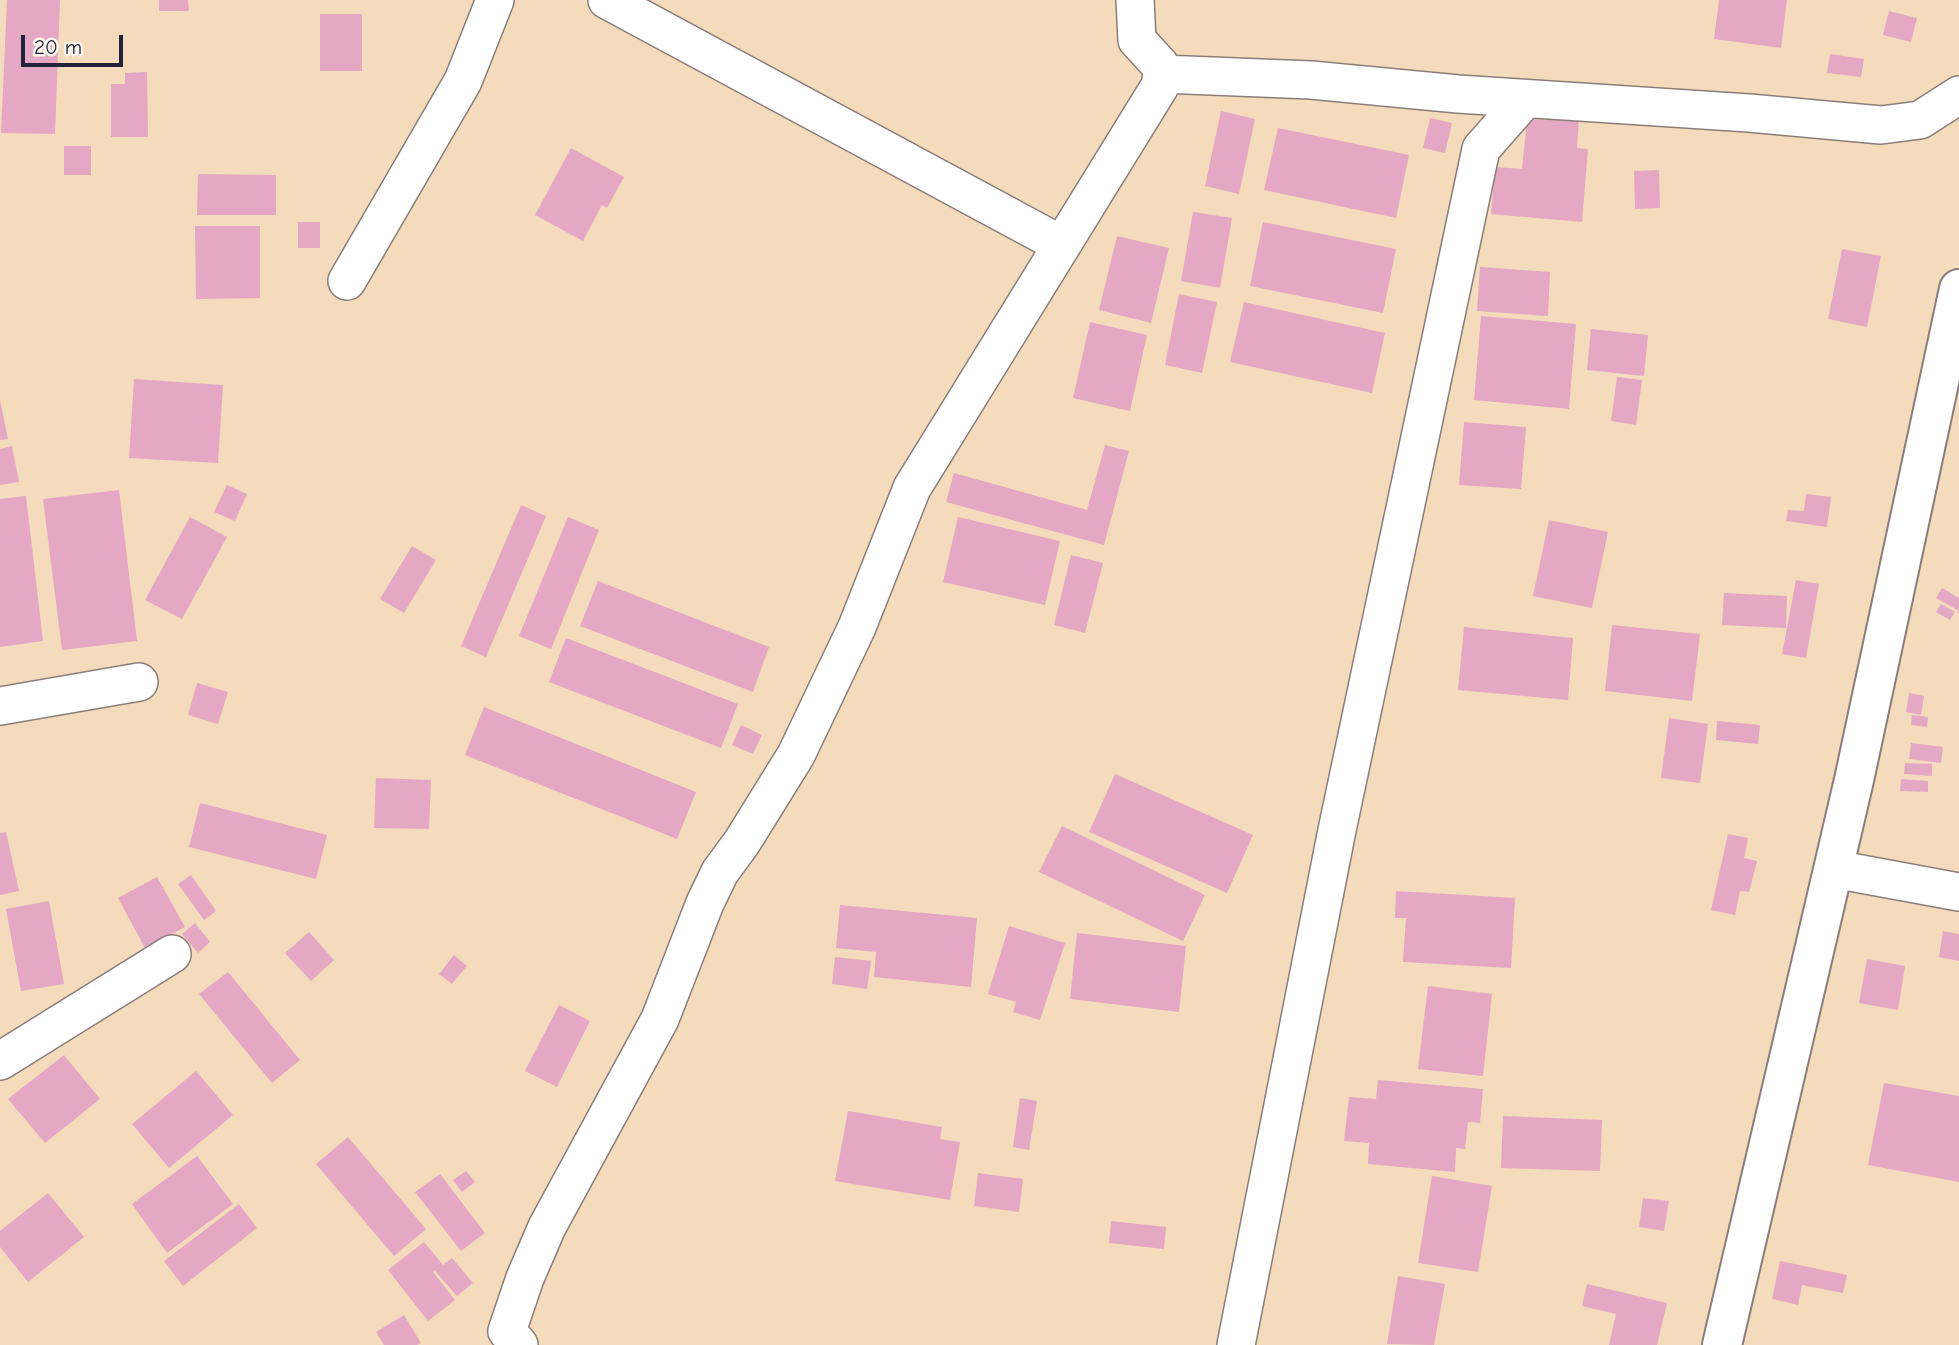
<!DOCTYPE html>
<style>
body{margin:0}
#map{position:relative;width:1959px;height:1345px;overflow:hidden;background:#f3dbbb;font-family:"Comic Neue",sans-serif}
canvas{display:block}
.scale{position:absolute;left:21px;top:35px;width:102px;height:32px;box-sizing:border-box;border:4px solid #22223b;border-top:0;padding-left:9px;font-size:21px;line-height:24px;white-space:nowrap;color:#22223b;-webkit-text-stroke:5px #fbf7ec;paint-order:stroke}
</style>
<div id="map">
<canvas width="1959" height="1345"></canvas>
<div class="scale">20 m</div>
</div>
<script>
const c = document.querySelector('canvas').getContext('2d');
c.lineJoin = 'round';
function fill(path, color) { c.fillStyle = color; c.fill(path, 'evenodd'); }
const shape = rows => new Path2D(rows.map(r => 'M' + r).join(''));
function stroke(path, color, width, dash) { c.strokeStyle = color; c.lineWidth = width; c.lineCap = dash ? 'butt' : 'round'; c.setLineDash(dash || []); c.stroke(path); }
fill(shape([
 [7,0,60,0,55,134,1,133],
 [159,0,188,0,189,11,159,11],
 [1719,0,1787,0,1781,48,1714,39],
 [1889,11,1917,18,1911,42,1883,35],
 [320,14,362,14,362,71,320,71],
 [1830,54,1864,59,1861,77,1827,73],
 [147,72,148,137,111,137,111,84,125,84,125,73],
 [1221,111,1255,119,1239,194,1205,186],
 [1552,115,1579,118,1577,148,1588,149,1582,222,1491,214,1495,167,1522,169,1527,119,1551,120],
 [1430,118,1452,123,1445,153,1423,148],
 [1278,128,1409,155,1396,218,1264,190],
 [64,146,91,146,91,175,64,175],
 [571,148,624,177,607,208,602,205,583,241,535,215],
 [1659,170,1660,208,1635,209,1634,171],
 [198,174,276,175,276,215,197,215],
 [1193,212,1232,218,1220,288,1181,281],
 [298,222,320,222,320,248,298,248],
 [1263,222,1396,249,1383,313,1250,286],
 [195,226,260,226,260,298,196,299],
 [1117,236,1169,248,1151,323,1099,310],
 [1842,249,1881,256,1867,327,1828,319],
 [1480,267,1550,272,1548,316,1477,311],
 [1179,294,1217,302,1202,373,1165,365],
 [1244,302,1385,333,1372,393,1230,362],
 [1481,316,1576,324,1569,409,1474,400],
 [1090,322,1147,335,1130,411,1073,398],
 [1591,329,1648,335,1644,376,1587,370],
 [1617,377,1642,380,1636,425,1611,421],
 [134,379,223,385,218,463,129,458],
 [0,400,8,439,0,440],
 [1464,422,1526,427,1521,489,1459,485],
 [1105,445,1129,451,1104,545,946,502,954,473,1087,510],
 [12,446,19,482,0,485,0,449],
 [227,485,247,494,235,521,214,512],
 [119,490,137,641,62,650,43,499],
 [1806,494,1831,497,1827,527,1786,521,1788,510,1804,511],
 [26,496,43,641,0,647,0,499],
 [521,505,546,516,486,657,461,646],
 [190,517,227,537,182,619,145,600],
 [568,517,599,530,551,649,519,636],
 [958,517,1060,541,1045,605,943,582],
 [1549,520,1608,532,1592,608,1533,596],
 [412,546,436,560,404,613,380,599],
 [1071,555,1103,563,1085,633,1054,625],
 [1796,580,1819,584,1806,658,1782,654],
 [598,581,769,647,753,692,580,626],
 [1942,588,1959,598,1959,611,1936,598],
 [1724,593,1787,596,1786,628,1722,625],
 [1941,604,1955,612,1950,620,1936,612],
 [1612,625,1700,634,1692,701,1605,691],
 [1464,627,1573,638,1568,700,1458,690],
 [566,638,738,704,721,748,549,682],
 [197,683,228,692,218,724,188,715],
 [1909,693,1924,696,1921,715,1906,712],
 [484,707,696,792,677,839,465,755],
 [1912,715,1928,717,1927,727,1911,725],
 [1669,718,1708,724,1700,783,1661,778],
 [1717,721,1760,725,1758,744,1716,740],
 [741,725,762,735,753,754,732,745],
 [1911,743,1943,747,1941,763,1909,759],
 [1905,763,1932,764,1932,776,1904,774],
 [1115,774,1253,835,1227,893,1089,832],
 [376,778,431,780,429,829,374,828],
 [1901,779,1928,781,1928,792,1900,791],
 [200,803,327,835,316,879,189,847],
 [1062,826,1205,895,1183,941,1039,872],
 [6,832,19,891,0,895,0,833],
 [1728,834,1748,838,1744,858,1757,861,1749,892,1740,891,1735,915,1711,910],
 [191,875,216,911,204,920,178,884],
 [157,877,185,927,145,948,118,898],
 [1396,891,1515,898,1511,968,1403,962,1406,918,1395,918],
 [49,901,64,984,21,991,6,909],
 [840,905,977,918,971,987,874,977,876,952,836,948],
 [195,923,210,942,198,953,182,934],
 [1009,926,1065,943,1040,1020,1013,1012,1016,1002,988,994],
 [1943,931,1959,934,1959,961,1939,957],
 [309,932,334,960,311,981,285,953],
 [1077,933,1186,946,1179,1012,1070,999],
 [454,955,467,966,452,984,439,974],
 [835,957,871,961,867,989,832,984],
 [1867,959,1905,966,1898,1010,1859,1003],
 [228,972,300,1060,272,1083,199,994],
 [1428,986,1492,994,1483,1076,1418,1069],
 [559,1005,590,1021,557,1087,525,1071],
 [64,1055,100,1099,45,1143,8,1099],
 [196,1071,233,1115,169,1168,132,1124],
 [1378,1080,1483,1089,1480,1123,1468,1122,1465,1149,1456,1148,1455,1172,1368,1164,1369,1143,1344,1141,1349,1097,1376,1099],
 [1884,1083,1959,1096,1959,1182,1868,1165],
 [1020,1098,1037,1101,1029,1150,1013,1147],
 [848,1111,942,1127,940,1139,960,1142,950,1200,835,1181],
 [1503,1116,1602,1120,1600,1171,1501,1168],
 [348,1137,426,1229,394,1256,316,1164],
 [197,1156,233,1204,167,1253,132,1204],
 [466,1171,475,1182,462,1192,453,1180],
 [978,1173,1023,1179,1019,1212,974,1206],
 [440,1174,485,1233,461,1251,415,1192],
 [1432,1176,1492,1186,1478,1272,1418,1263],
 [48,1193,84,1237,28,1282,0,1247,0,1231],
 [1643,1198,1669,1201,1664,1231,1639,1227],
 [239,1204,257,1228,183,1286,164,1261],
 [1111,1221,1166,1227,1164,1249,1109,1243],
 [424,1242,443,1265,452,1258,473,1283,457,1296,435,1271,433,1272,455,1300,428,1321,388,1270],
 [1780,1261,1847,1275,1843,1293,1802,1285,1798,1305,1772,1299],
 [1398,1276,1445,1284,1434,1345,1387,1344],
 [1587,1284,1667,1303,1657,1345,1609,1345,1616,1314,1582,1306],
 [404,1315,421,1343,417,1345,384,1345,376,1332]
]), '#e4a8c5');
const minor = shape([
 [607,0,1062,245],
 [1162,74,1311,80,1458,94,1749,113,1881,125,1920,120,1959,95],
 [347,281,463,81,495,0],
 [0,706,139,682],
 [1834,869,1959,892],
 [0,1061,172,954],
 [519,1345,507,1331,525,1278,547,1227,660,1019,705,903,720,872,742,842,796,755,857,627,912,488,1160,86,1162,74,1160,65,1137,40,1135,0],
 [1236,1345,1336,835,1481,149,1525,99]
]);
const secondary = shape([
 [1722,1345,1854,780,1959,289]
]);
stroke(minor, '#8a7e7b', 40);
stroke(secondary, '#8a7e7b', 42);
stroke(minor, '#fff', 37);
stroke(secondary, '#fff', 38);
</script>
